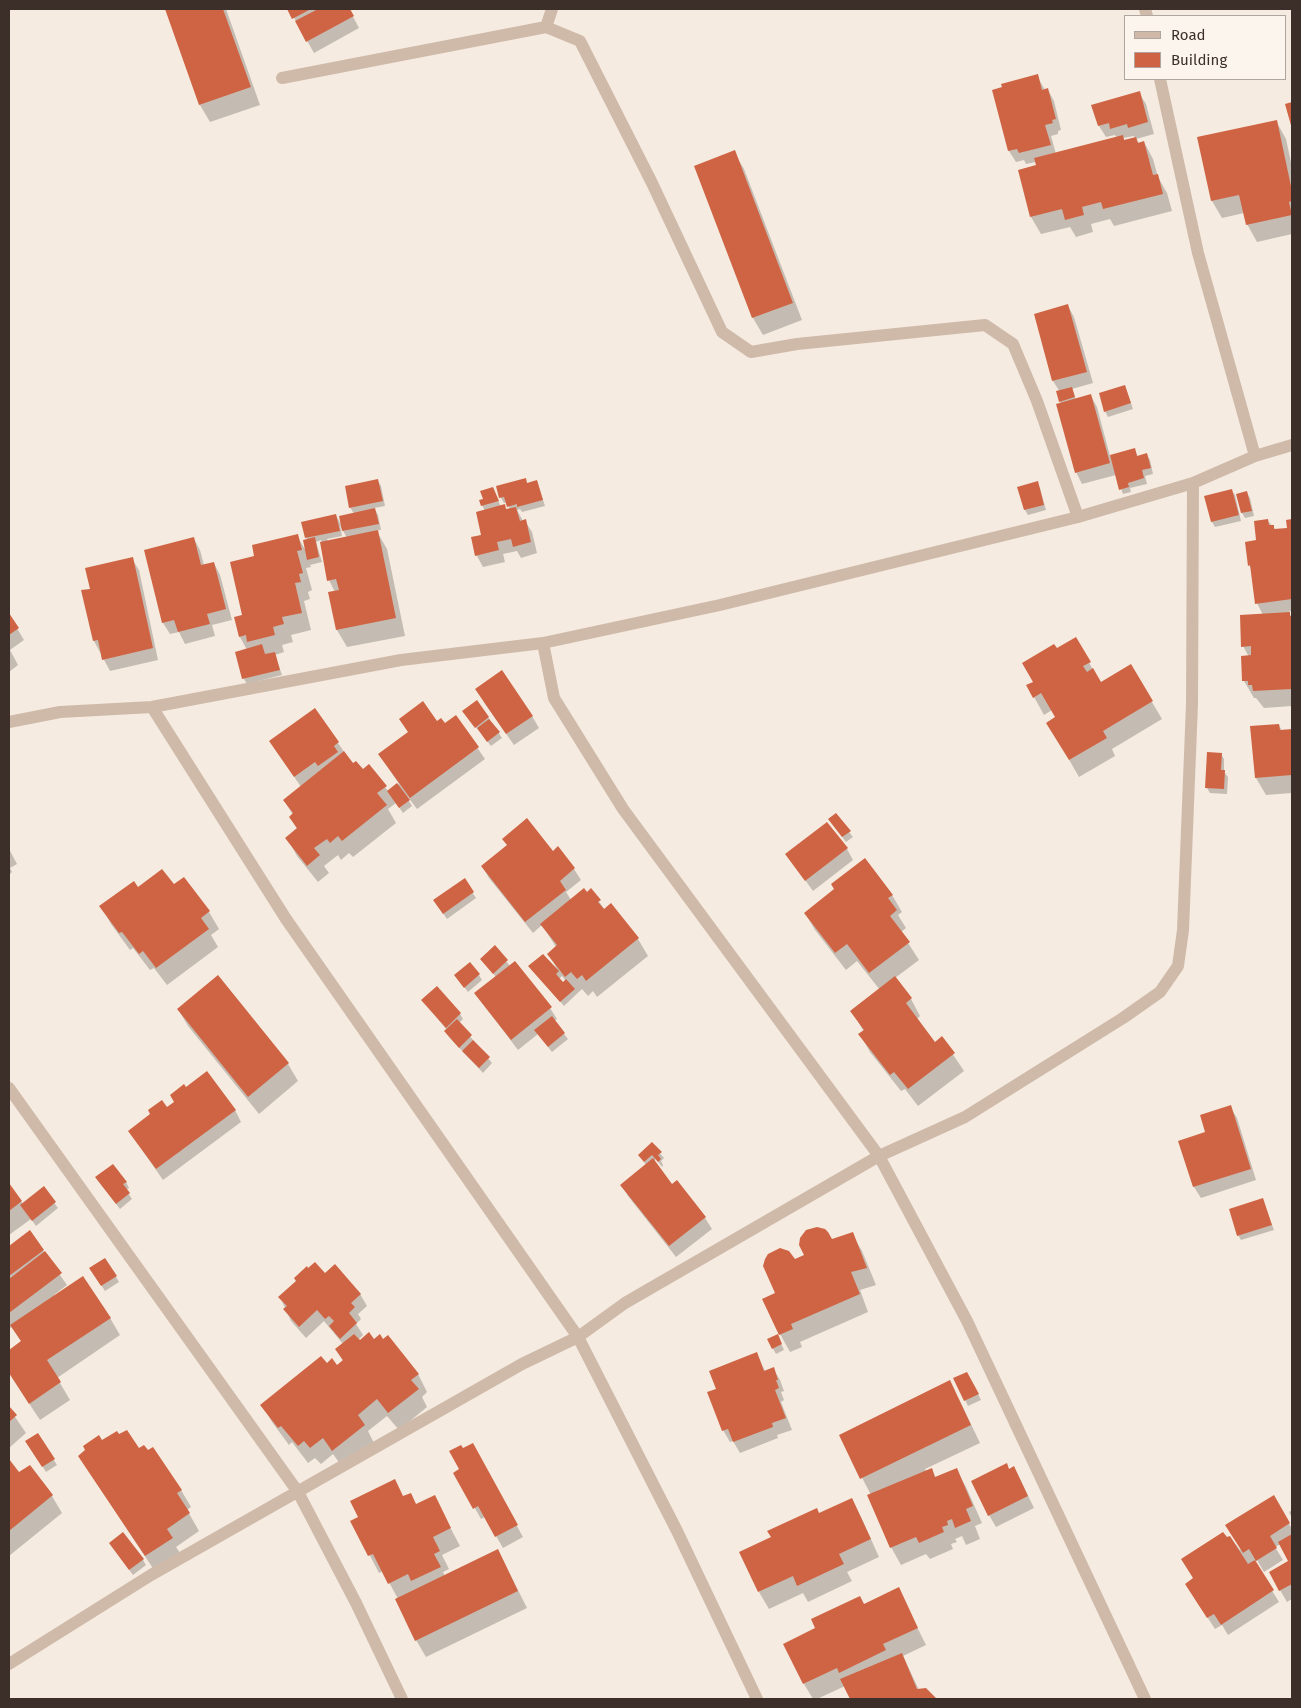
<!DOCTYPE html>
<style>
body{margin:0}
#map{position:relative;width:1301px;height:1708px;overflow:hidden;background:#f5ebe0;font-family:"Fira Sans",sans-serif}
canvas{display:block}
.frame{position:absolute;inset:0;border:10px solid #3c2f2a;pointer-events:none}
.legend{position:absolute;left:1124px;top:15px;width:162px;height:65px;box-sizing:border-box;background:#fcf5ed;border:1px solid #afa69f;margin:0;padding:6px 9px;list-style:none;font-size:15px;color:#3c2f2a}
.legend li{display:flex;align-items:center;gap:10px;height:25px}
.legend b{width:25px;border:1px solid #afa69f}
</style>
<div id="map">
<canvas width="1301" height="1708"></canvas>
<div class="frame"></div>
<ul class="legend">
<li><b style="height:6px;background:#cfbaaa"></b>Road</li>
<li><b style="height:14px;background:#cf6444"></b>Building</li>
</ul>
</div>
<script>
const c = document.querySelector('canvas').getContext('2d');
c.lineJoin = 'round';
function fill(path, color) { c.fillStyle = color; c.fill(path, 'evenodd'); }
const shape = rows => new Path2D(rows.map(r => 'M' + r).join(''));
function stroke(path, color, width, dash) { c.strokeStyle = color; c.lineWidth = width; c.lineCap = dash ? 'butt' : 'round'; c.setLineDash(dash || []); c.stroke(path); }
fill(shape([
 [167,9,226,9,260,105,210,122,200,105],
 [289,9,349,9,359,28,314,53],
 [1037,76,1045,90,1048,90,1054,101,1061,130,1058,131,1058,134,1051,136,1056,154,1117,138,1115,135,1106,137,1099,126,1093,105,1139,93,1146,104,1154,134,1136,139,1139,143,1144,142,1153,159,1158,177,1167,193,1172,211,1114,226,1110,219,1091,224,1093,232,1076,237,1070,227,1041,234,1031,217,1037,166,1036,162,1026,164,1024,160,1016,162,1009,151,993,91],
 [1134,136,1135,138,1125,141,1123,138],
 [1276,121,1286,139,1292,167,1292,234,1257,242,1247,224,1244,213,1222,218,1212,201,1198,138],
 [734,152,744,169,802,320,763,335,753,318,696,167],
 [1068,306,1074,317,1093,383,1072,389,1076,400,1091,396,1097,407,1110,456,1135,450,1138,457,1147,455,1150,460,1153,474,1145,476,1147,484,1130,488,1131,492,1123,494,1116,475,1082,484,1076,472,1060,401,1060,392,1053,381,1035,315],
 [1125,386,1133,409,1108,417,1105,411],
 [525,480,528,484,537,481,545,506,522,512,520,509,517,510,523,521,525,521,532,532,537,553,521,558,517,551,503,554,505,562,483,567,477,556,472,538,483,536,485,511,480,501,484,500,493,488,501,507,504,506,507,510,510,509,507,502,504,503,501,498,498,487],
 [378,481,381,486,385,506,374,508,378,515,381,530,376,530,387,549,405,636,347,647,337,630,330,593,335,592,329,580,321,540,316,542,322,562,310,565,311,567,306,568,312,590,308,592,310,599,304,601,311,630,291,635,293,642,282,645,284,652,275,655,282,675,247,684,244,679,236,652,247,650,240,637,256,557,297,536,306,551,308,540,306,538,336,515,341,525,354,514,350,507],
 [340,525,347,538,328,541,327,539,342,536],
 [1037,482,1040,488,1046,510,1028,515,1025,510,1019,488],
 [1231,490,1235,495,1241,521,1215,527,1212,522,1205,497],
 [1247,493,1250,498,1254,516,1245,518,1242,513],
 [1292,520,1292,611,1288,612,1292,617,1292,706,1264,708,1256,698,1254,698,1244,681,1249,657,1243,646,1263,615,1257,603,1252,570,1249,565,1268,521,1276,530,1289,529,1288,521],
 [194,539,200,550,204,565,214,563,220,575,232,620,212,625,215,636,185,644,179,632,170,634,163,623,145,551],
 [132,559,139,570,158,660,110,671,94,641,91,590],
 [9,615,24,640,10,650,18,665,9,672],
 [1076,638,1100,683,1130,665,1162,719,1112,749,1115,756,1079,777,1048,723,1057,718,1052,710,1044,715,1028,686,1034,682,1056,650],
 [483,701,532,716,539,728,514,745],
 [467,716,488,717,502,738,491,746],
 [456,717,485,759,417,809,408,797,407,798,412,806,403,813,396,803,388,809,396,823,353,857,349,853,341,860,338,855,324,866,329,873,318,882,297,856,287,838,297,829,290,817,293,815,284,800,301,787,271,742,338,743,353,765,385,787,388,791,399,784,380,755,437,723,445,725],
 [1279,725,1282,731,1292,730,1292,793,1266,795,1256,778],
 [1221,754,1224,759,1224,772,1228,777,1227,794,1210,793,1207,788],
 [833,825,849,832,853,837,846,842],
 [503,839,552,852,574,869,581,880,566,892,571,900,587,893,591,890,605,910,638,939,648,956,597,997,593,991,588,996,582,989,564,1006,530,967,558,971,549,954,556,947,542,925,533,933,489,878,482,866,508,846],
 [562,976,566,981,563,984,559,979],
 [9,849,17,864,10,868,12,872,9,875],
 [847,849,853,860,813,891,787,855],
 [464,880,476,898,447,919,438,906],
 [174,886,209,912,219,929,211,935,218,947,167,985,154,968,150,970,133,948,130,950,111,924,101,906,138,889],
 [892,895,902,912,898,915,906,928,901,932,919,960,895,978,911,999,920,1016,917,1019,935,1043,942,1038,964,1071,918,1106,905,1089,901,1091,870,1052,860,1034,864,1032,852,1011,880,990,857,961,846,970,815,930,805,913],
 [495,947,510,966,550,1008,557,1019,554,1021,568,1039,552,1052,538,1034,518,1050,483,1004,476,993,496,977,482,959],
 [479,975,482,980,468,992,459,980],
 [218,977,288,1064,298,1081,259,1114,188,1026,178,1009],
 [437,988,460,1014,463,1019,459,1023,492,1063,483,1073,449,1037,446,1031,447,1030,423,1001],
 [186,1089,235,1110,241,1122,163,1180,129,1131,175,1102],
 [1230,1107,1237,1118,1256,1180,1201,1198,1194,1187,1180,1142,1207,1133],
 [652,1144,664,1158,661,1161,663,1165,662,1167,656,1159,654,1161,671,1186,705,1218,712,1229,676,1257,628,1196,622,1185,646,1165,640,1155],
 [96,1178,126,1182,129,1188,126,1190,132,1199,120,1209],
 [9,1185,23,1204,43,1188,58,1208,36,1226,31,1219,9,1235],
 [1262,1199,1274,1230,1241,1240,1238,1235],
 [30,1232,67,1285,54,1295,56,1296,110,1318,120,1335,57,1378,70,1400,40,1420,9,1373,9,1351,22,1343,12,1327,9,1329,9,1248],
 [852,1234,862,1251,876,1285,860,1290,868,1312,800,1342,802,1347,790,1352,780,1334,777,1293,794,1261,832,1241],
 [94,1274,116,1277,119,1282,105,1291],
 [325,1274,360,1294,367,1306,358,1314,361,1319,356,1324,363,1335,358,1340,374,1341,418,1374,427,1392,422,1397,427,1407,399,1430,387,1416,368,1431,374,1443,343,1468,333,1454,321,1464,315,1458,308,1463,292,1442,289,1445,272,1422,262,1405,327,1364,336,1366,343,1361,336,1350,343,1344,324,1321,306,1338,291,1321,280,1297],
 [768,1340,780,1341,784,1350,776,1354],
 [757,1354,765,1371,773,1368,780,1380,784,1391,781,1392,784,1400,781,1402,792,1430,777,1435,778,1438,740,1453,733,1441,730,1442,723,1430,717,1389],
 [970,1378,981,1400,968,1406,955,1379],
 [959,1399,980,1443,925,1469,926,1471,931,1469,936,1478,956,1470,966,1487,982,1523,975,1526,980,1539,966,1545,962,1536,955,1539,957,1542,951,1544,953,1549,930,1559,926,1554,901,1565,891,1547,871,1495,840,1435],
 [9,1408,26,1433,9,1448],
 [38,1435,57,1465,46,1472,27,1441],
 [102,1442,139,1450,181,1490,191,1507,187,1510,199,1531,176,1547,182,1556,156,1573,90,1473],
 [472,1445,523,1537,503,1548,485,1517,481,1519,455,1473,461,1470,463,1450],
 [9,1461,19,1474,29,1467,52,1496,62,1513,9,1556],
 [1009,1470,1020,1479,1034,1508,996,1527,989,1515],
 [434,1497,460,1546,442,1555,449,1569,443,1572,445,1576,498,1550,527,1608,426,1657,416,1640,398,1599,383,1571,379,1573,352,1521,404,1498,416,1505],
 [1274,1497,1292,1529,1292,1599,1287,1602,1270,1573,1290,1561,1281,1544,1275,1547,1283,1560,1264,1572,1257,1560,1254,1561,1279,1602,1228,1635,1222,1625,1215,1629,1193,1595,1195,1578,1227,1539,1230,1537,1240,1550,1241,1549],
 [852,1499,861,1517,879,1557,847,1572,852,1581,808,1602,803,1593,769,1609,759,1592,819,1514],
 [1292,1510,1292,1518,1289,1512],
 [110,1544,143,1560,146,1565,133,1575],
 [898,1589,926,1645,903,1656,919,1690,925,1689,935,1699,851,1699,845,1686,817,1699,813,1699,804,1684,864,1605]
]), '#0003');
fill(shape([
 [165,9,223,9,251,87,199,105],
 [287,9,311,9,292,19],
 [318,9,350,9,354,16,306,42,295,21],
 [1038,74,1042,90,1048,88,1056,119,1052,120,1053,123,1045,125,1051,145,1019,153,1017,149,1008,151,992,90,1002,87,1001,84],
 [1140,91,1148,122,1128,128,1127,124,1110,129,1109,123,1098,126,1091,105],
 [1292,102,1292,129,1285,104],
 [1277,120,1292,191,1292,201,1289,202,1292,215,1246,225,1239,195,1211,201,1197,137],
 [1123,135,1124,140,1136,137,1138,143,1144,141,1153,175,1158,174,1163,194,1103,209,1101,202,1082,207,1084,215,1065,220,1062,209,1030,217,1018,170,1036,165,1034,158],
 [735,150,793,303,752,318,694,166],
 [1068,304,1087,372,1052,381,1034,314],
 [1125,385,1131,403,1104,412,1099,393],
 [1072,387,1075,397,1059,402,1056,391],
 [1091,394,1110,463,1075,473,1056,404],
 [1135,448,1137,456,1147,453,1151,468,1142,470,1144,478,1128,483,1129,487,1119,490,1110,455],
 [526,478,527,483,537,480,543,500,517,507,517,504,507,507,504,497,499,498,496,486],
 [378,479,383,501,349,508,345,486],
 [1038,481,1044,505,1024,510,1017,487],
 [493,487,499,501,481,506,479,500,483,499,480,491],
 [1232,489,1239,515,1211,522,1204,496],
 [1247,491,1252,511,1241,513,1236,494],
 [505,504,506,509,516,507,520,521,526,519,531,542,513,547,511,539,497,542,499,550,475,556,471,537,481,535,476,512],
 [375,508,379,524,342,531,339,516],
 [336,514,340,531,305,538,301,522],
 [1268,519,1269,525,1274,525,1274,529,1287,528,1286,520,1292,519,1292,599,1255,604,1250,565,1248,566,1245,542,1256,540,1254,521],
 [378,530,396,618,336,630,328,592,339,590,336,579,327,581,320,542],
 [298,534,302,550,297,551,303,573,299,574,301,582,295,583,302,613,282,617,284,624,273,627,275,635,247,642,246,635,239,637,234,617,242,615,230,562,254,556,252,545],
 [194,537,201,565,214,562,226,609,207,614,210,624,178,632,174,620,162,623,144,550],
 [315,537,319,557,307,560,303,540],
 [133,557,153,648,102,660,98,640,93,641,81,590,90,589,85,568],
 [1290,612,1290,616,1292,616,1292,689,1253,691,1252,685,1248,685,1248,681,1242,681,1241,656,1251,655,1251,646,1241,647,1240,615],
 [9,613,19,628,9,635],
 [1076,637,1091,662,1083,666,1087,672,1093,668,1101,682,1131,664,1153,701,1103,731,1107,738,1069,760,1046,723,1055,717,1041,693,1033,698,1026,685,1033,682,1022,663,1054,644,1057,648],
 [262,644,265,654,275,652,280,670,242,679,235,652],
 [502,670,533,716,506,734,475,689],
 [477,700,489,717,475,728,462,711],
 [423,701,437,721,441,718,445,723,456,715,479,747,410,798,378,754,408,732,399,719],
 [315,708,339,742,334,746,338,752,318,766,315,762,294,777,269,741],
 [489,719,500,732,487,742,477,728],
 [1279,724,1280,730,1292,729,1292,775,1255,778,1250,726],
 [344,751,353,763,356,761,363,769,369,764,387,786,377,793,387,805,342,841,338,836,330,843,327,839,314,848,320,855,307,866,285,838,297,828,289,817,293,813,283,800],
 [1207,752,1222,753,1221,770,1225,770,1224,789,1205,788],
 [397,783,410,800,399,808,387,791],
 [836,813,851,831,842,837,828,819],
 [527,818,553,851,558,846,575,868,560,881,566,890,525,922,481,866,507,845,502,839],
 [827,822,848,848,805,881,785,854],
 [865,858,893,895,888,898,897,910,890,916,910,942,869,973,847,944,835,953,804,913,834,889,831,884],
 [162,869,174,884,184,877,210,911,201,918,209,929,156,968,143,951,139,954,122,932,119,933,99,906,134,881,138,887],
 [465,878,474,892,443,914,433,900],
 [584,888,587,892,591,888,601,900,598,902,604,909,611,903,639,938,586,981,582,975,577,979,571,972,565,977,547,954,557,945,540,924],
 [495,945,508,960,493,974,480,959],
 [543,954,559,971,556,974,563,982,566,979,575,989,560,1002,528,966],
 [515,961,552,1007,511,1040,474,993],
 [470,962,480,974,464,988,454,975],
 [218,975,289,1063,248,1097,177,1009],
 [895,976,912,998,906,1003,935,1042,942,1036,955,1053,908,1089,894,1072,890,1075,858,1034,864,1030,850,1011],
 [437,986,461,1013,446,1028,421,1000],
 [552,1016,565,1033,548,1047,534,1030],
 [457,1019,472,1035,459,1048,444,1031],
 [473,1040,490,1057,479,1068,462,1051],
 [207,1071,236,1110,156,1169,128,1131,150,1114,148,1110,162,1100,167,1107,174,1102,170,1095,184,1084,186,1087],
 [1231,1105,1251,1169,1193,1187,1178,1141,1205,1132,1200,1115],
 [652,1142,662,1152,658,1155,661,1159,658,1162,652,1155,644,1162,638,1155],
 [653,1158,672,1184,677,1180,706,1217,669,1246,620,1185],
 [113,1164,127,1182,123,1184,130,1193,116,1204,95,1177],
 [9,1183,22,1201,9,1211],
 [44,1186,56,1202,32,1221,20,1205],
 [1263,1198,1272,1225,1237,1236,1229,1209],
 [817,1227,825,1229,828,1232,832,1239,853,1232,867,1268,851,1272,860,1294,791,1324,793,1329,779,1335,762,1299,775,1293,763,1266,765,1259,768,1254,780,1248,789,1251,795,1259,804,1255,799,1245,800,1238,806,1230],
 [30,1230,44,1250,9,1276,9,1246],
 [45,1251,62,1273,9,1313,9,1279],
 [105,1258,117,1276,101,1286,89,1268],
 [315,1262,325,1273,335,1264,361,1294,351,1303,355,1307,349,1313,357,1323,340,1339,329,1326,334,1321,329,1316,325,1319,317,1310,299,1327,283,1309,287,1306,278,1297,296,1281,294,1278,307,1266,308,1268],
 [83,1276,111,1318,47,1360,61,1382,29,1404,9,1373,9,1350,21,1341,10,1325],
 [369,1332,374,1339,380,1334,383,1339,388,1335,419,1374,411,1380,419,1389,388,1413,377,1399,358,1415,365,1425,332,1451,323,1438,310,1448,304,1441,298,1446,281,1426,278,1428,260,1405,321,1356,327,1363,332,1358,337,1365,343,1360,335,1349,354,1334,360,1340],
 [778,1334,782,1344,772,1349,767,1339],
 [757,1352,764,1371,774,1367,778,1380,776,1380,779,1388,775,1390,786,1418,772,1423,773,1427,733,1442,728,1429,722,1431,707,1392,716,1389,709,1371],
 [967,1372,979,1394,964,1401,953,1378],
 [950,1380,971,1425,860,1479,839,1435],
 [9,1406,17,1415,9,1422],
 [127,1430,139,1448,144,1445,148,1450,153,1447,182,1490,177,1493,190,1513,167,1529,173,1538,145,1556,78,1456,85,1450,83,1446,99,1435,102,1440,117,1431,119,1434],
 [38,1433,55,1459,42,1467,25,1441],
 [473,1443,518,1525,495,1537,478,1506,473,1509,453,1473,459,1469,449,1451,461,1445,463,1448],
 [9,1459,19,1472,30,1465,53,1495,9,1531],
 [1007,1463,1009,1469,1014,1466,1028,1496,988,1516,971,1481],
 [932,1468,935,1477,957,1468,973,1506,966,1509,971,1521,955,1528,952,1519,947,1521,948,1525,942,1527,944,1532,919,1543,916,1537,890,1548,867,1495],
 [395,1479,403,1496,411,1493,416,1504,435,1495,451,1528,433,1537,440,1551,434,1554,441,1567,411,1581,408,1574,388,1584,373,1554,368,1556,350,1521,358,1517,350,1501],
 [1274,1495,1290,1523,1270,1536,1277,1548,1256,1561,1249,1549,1243,1553,1225,1525],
 [852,1498,871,1539,839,1554,844,1564,797,1586,793,1576,758,1592,739,1552,771,1537,767,1531,817,1508,819,1513],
 [123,1532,144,1559,129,1570,109,1543],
 [1223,1532,1227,1537,1230,1536,1248,1564,1255,1560,1274,1590,1221,1625,1214,1614,1207,1618,1185,1584,1193,1578,1181,1559],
 [1292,1534,1292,1584,1279,1591,1269,1572,1288,1561,1278,1542],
 [498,1549,518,1591,415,1641,395,1599],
 [899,1587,918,1628,883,1644,886,1650,839,1673,837,1668,803,1684,783,1644,815,1628,811,1619,860,1596,864,1604],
 [902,1653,917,1689,926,1688,937,1699,850,1699,840,1679]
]), '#cf6444');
stroke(shape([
 [1145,9,1147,16],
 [546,27,552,9],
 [282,78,546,27,580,41,652,183,722,332,751,352,797,344,985,325,1013,344,1037,401,1078,517],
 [1160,79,1198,253,1255,456],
 [543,643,554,698,623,809,879,1156,967,1321,1145,1699],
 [152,707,286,919,578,1337,677,1531,757,1699],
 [9,722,60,712,152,707,401,660,543,643,720,605,1078,517,1193,483,1255,456,1292,445],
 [9,1088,298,1492,356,1603,402,1699],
 [9,1664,151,1575,522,1364,578,1337,625,1303,879,1156,965,1117,1123,1018,1160,992,1178,966,1183,930,1192,704,1193,483]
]), '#cfbaaa', 12);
</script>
